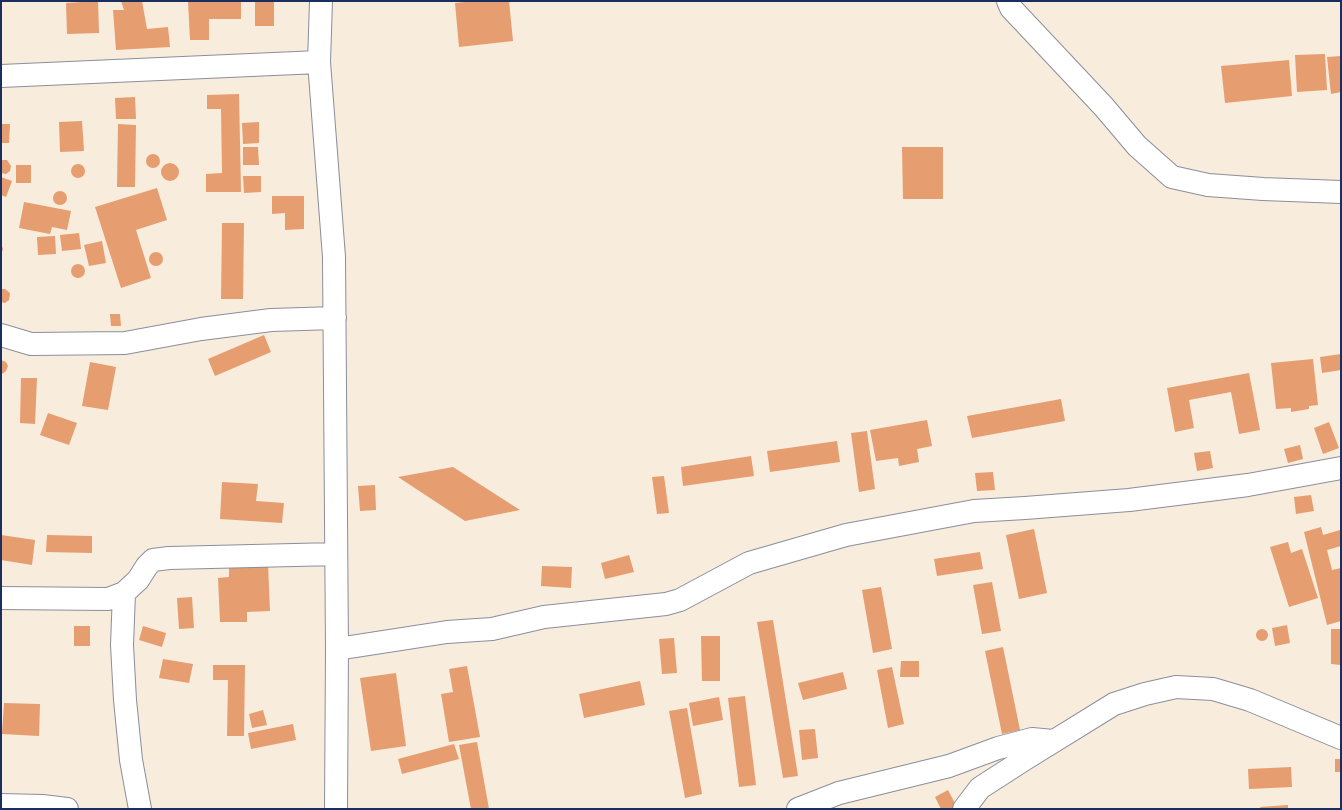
<!DOCTYPE html>
<style>
body{margin:0}
#map{position:relative;width:1342px;height:810px;overflow:hidden;background:#f8ecdc;font-family:Sriracha,sans-serif}
canvas{display:block}
.frame{position:absolute;inset:0;border:2px solid #1b2f5e;pointer-events:none}
</style>
<div id="map">
<canvas width="1342" height="810"></canvas>
<div class="frame"></div>
</div>
<script>
const c = document.querySelector('canvas').getContext('2d');
c.lineJoin = 'round';
function fill(path, color) { c.fillStyle = color; c.fill(path, 'evenodd'); }
const shape = rows => new Path2D(rows.map(r => 'M' + r).join(''));
function stroke(path, color, width, dash) { c.strokeStyle = color; c.lineWidth = width; c.lineCap = dash ? 'butt' : 'round'; c.setLineDash(dash || []); c.stroke(path); }
fill(shape([
 [98,1,99,33,67,34,66,3],
 [121,1,142,1,147,29,168,27,170,47,116,50,113,10,124,10],
 [188,1,241,1,241,19,209,19,209,40,190,40],
 [255,1,274,1,274,26,255,26],
 [474,1,509,1,513,41,459,47,455,3],
 [1325,54,1327,90,1297,92,1295,55],
 [1341,56,1341,92,1331,94,1327,57],
 [1289,60,1292,96,1225,103,1221,66],
 [239,94,241,192,206,192,206,174,222,173,221,109,207,109,207,95],
 [135,97,136,119,116,119,115,98],
 [82,121,84,151,60,152,59,122],
 [259,122,259,143,243,144,242,123],
 [1,124,10,124,9,143,1,143],
 [118,124,136,125,135,187,117,187],
 [243,147,258,147,259,165,243,165],
 [902,147,943,147,943,199,903,199],
 '146 161a7 7 0 1 1 14 0a7 7 0 1 1-14 0Z',
 [1,160,7,160,11,166,10,171,6,174,1,173],
 '161 172a9 9 0 1 1 18 0a9 9 0 1 1-18 0Z',
 '71 171a7 7 0 1 1 14 0a7 7 0 1 1-14 0Z',
 [16,165,31,165,31,183,16,183],
 [243,176,261,176,261,192,244,193],
 [1,177,12,181,6,197,1,195],
 [157,188,167,220,136,230,151,278,121,288,95,207],
 '53 198a7 7 0 1 1 14 0a7 7 0 1 1-14 0Z',
 [272,196,304,196,304,229,285,230,285,213,272,214],
 [24,202,71,211,67,230,52,227,50,234,19,228],
 [222,223,244,223,243,299,221,299],
 [79,233,81,249,62,251,60,235],
 [55,236,56,254,38,255,37,237],
 [102,241,106,263,89,266,84,245],
 [1,244,3,249,1,255],
 '149 259a7 7 0 1 1 14 0a7 7 0 1 1-14 0Z',
 '71 271a7 7 0 1 1 14 0a7 7 0 1 1-14 0Z',
 [1,289,5,289,10,293,9,300,5,303,1,302],
 [110,314,120,314,121,326,111,326],
 [264,335,271,352,215,376,208,359],
 [1341,354,1341,370,1322,373,1320,357],
 [1313,359,1318,405,1309,406,1309,409,1291,412,1291,408,1276,409,1271,363],
 [1,360,6,362,8,366,6,371,2,374,1,374],
 [90,362,116,367,108,410,82,406],
 [1249,373,1260,430,1239,434,1231,392,1189,400,1194,428,1175,432,1167,388],
 [21,378,37,378,35,424,20,423],
 [1061,399,1065,421,972,438,967,416],
 [48,413,77,423,69,445,40,435],
 [927,420,932,446,917,449,919,462,899,466,898,458,876,461,870,430],
 [1329,422,1339,448,1323,454,1314,428],
 [867,431,875,489,859,492,851,433],
 [837,441,840,462,770,472,767,451],
 [1300,445,1303,459,1288,463,1284,449],
 [1210,451,1213,468,1197,471,1194,453],
 [751,456,754,476,683,486,681,467],
 [453,467,520,510,465,521,398,477],
 [993,472,995,490,977,491,975,473],
 [664,476,669,513,657,514,652,477],
 [222,482,258,484,256,501,284,503,282,523,220,519],
 [375,485,376,510,360,511,358,486],
 [1311,495,1314,511,1296,514,1294,497],
 [1321,527,1323,535,1340,530,1341,534,1341,546,1327,550,1332,570,1341,568,1341,621,1327,625,1304,532],
 [1034,529,1047,593,1019,599,1006,535],
 [1,535,35,540,32,565,1,560],
 [47,535,92,536,92,553,46,552],
 [1288,542,1291,553,1302,549,1318,598,1289,607,1270,547],
 [980,552,983,569,937,576,934,559],
 [629,555,634,572,605,579,601,563],
 [268,564,270,611,247,612,247,622,220,622,218,578,229,577,229,566],
 [542,566,572,567,571,588,541,586],
 [992,582,1001,631,982,634,973,585],
 [881,587,892,649,873,653,862,590],
 [192,597,194,628,179,629,177,598],
 [773,620,798,776,783,778,757,622],
 [1287,625,1290,643,1275,646,1272,628],
 [74,626,90,626,90,646,74,646],
 [143,626,166,633,162,647,139,640],
 '1256 635a6 6 0 1 1 12 0a6 6 0 1 1-12 0Z',
 [1331,629,1341,629,1341,665,1331,664],
 [701,636,720,636,720,681,702,681],
 [674,638,677,673,662,674,659,639],
 [1003,647,1020,730,1002,734,985,651],
 [163,659,193,664,189,683,159,678],
 [901,661,919,661,919,677,900,677],
 [213,665,245,665,244,736,227,736,228,680,213,680],
 [467,666,480,737,449,742,441,694,453,692,449,669],
 [892,667,904,724,888,728,877,670],
 [843,672,847,689,803,700,798,683],
 [396,673,406,746,371,751,360,678],
 [640,681,645,705,584,718,579,694],
 [745,696,756,785,739,787,728,698],
 [719,697,723,720,693,726,689,703],
 [4,703,40,704,39,736,2,734],
 [687,708,702,794,685,798,669,711],
 [263,710,267,725,252,728,249,714],
 [293,724,296,740,251,749,248,733],
 [815,729,818,758,802,760,799,730],
 [477,742,489,809,471,809,459,745],
 [454,744,459,759,402,774,398,759],
 [1335,759,1341,759,1341,772,1335,772],
 [1291,767,1292,787,1249,789,1248,769],
 [948,790,958,809,941,809,935,797],
 [1288,805,1288,809,1261,809,1260,807]
]), '#e69d70');
const street = shape([
 [321,1,319,62,334,257,337,649,336,809],
 [1008,1,1011,8,1104,107,1137,146,1172,177,1208,185,1263,189,1341,192],
 [1,76,319,62],
 [1,335,31,344,125,343,201,329,271,320,335,318],
 [124,593,122,645,125,700,131,760,140,809],
 [1,598,108,599,124,593,138,580,147,566,153,560,169,558,336,554],
 [337,649,447,632,492,629,544,617,666,604,680,600,749,563,846,535,974,511,1025,508,1129,500,1248,485,1341,468],
 [1,805,42,806,67,809],
 [798,809,839,793,949,766,998,748,1032,739,1053,741],
 [964,809,980,788,1025,759,1114,704,1145,694,1176,687,1213,689,1250,700,1341,738]
]);
stroke(street, '#8a8e9d', 24);
stroke(street, '#fff', 22);
</script>
